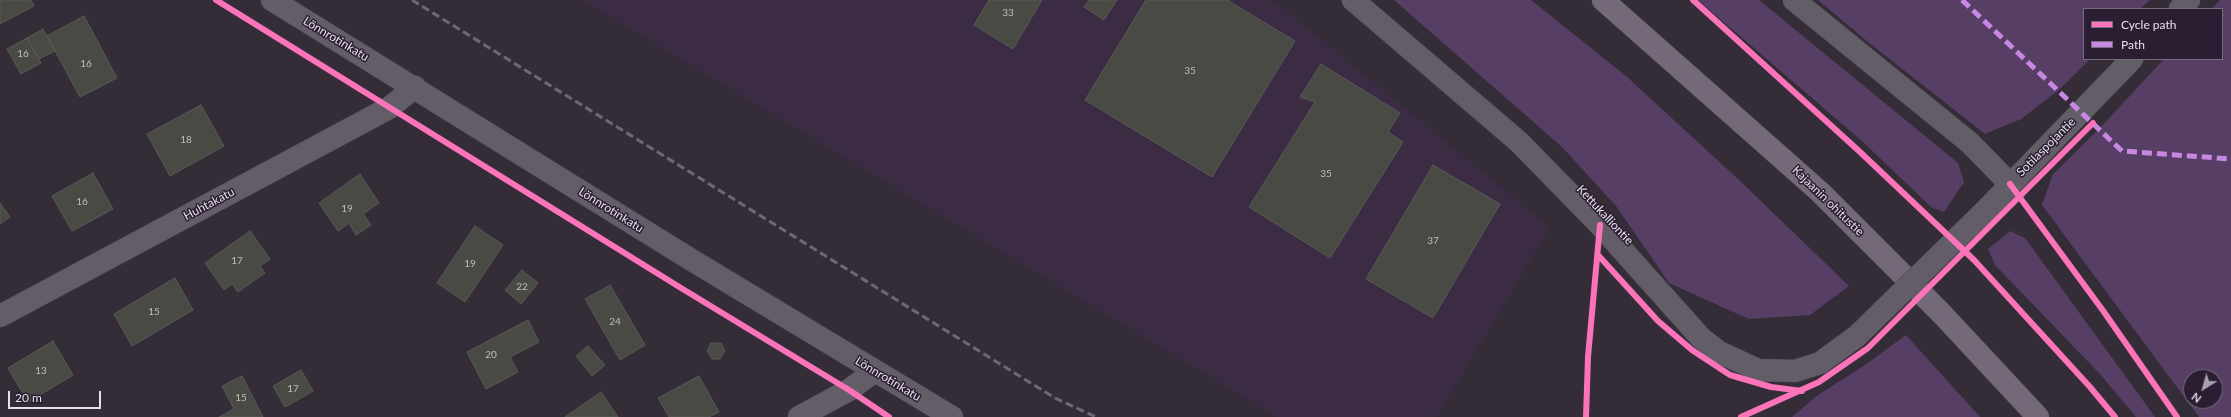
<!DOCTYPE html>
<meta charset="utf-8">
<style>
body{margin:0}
#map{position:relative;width:2231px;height:417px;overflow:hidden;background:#342d38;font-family:Lato,sans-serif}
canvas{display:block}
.legend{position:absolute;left:2083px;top:8px;width:140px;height:52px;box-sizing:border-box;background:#2b1e32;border:1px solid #776c7d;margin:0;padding:5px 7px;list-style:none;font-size:12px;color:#e8e0ee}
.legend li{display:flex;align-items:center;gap:8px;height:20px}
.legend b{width:20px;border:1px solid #776c7d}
.north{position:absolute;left:2183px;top:369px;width:40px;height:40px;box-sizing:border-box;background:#2b1e32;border:1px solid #776c7d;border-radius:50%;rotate:217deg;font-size:11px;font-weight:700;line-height:16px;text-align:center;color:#e8e0ee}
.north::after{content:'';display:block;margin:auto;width:14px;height:18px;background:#a9a1ae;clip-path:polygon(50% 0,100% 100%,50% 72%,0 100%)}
.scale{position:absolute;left:8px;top:391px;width:93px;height:18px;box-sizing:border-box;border:2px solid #e8e0ee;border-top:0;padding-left:5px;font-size:12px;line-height:14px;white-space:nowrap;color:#e8e0ee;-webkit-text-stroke:3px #2b1e32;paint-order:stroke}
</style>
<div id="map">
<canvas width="2231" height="417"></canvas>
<ul class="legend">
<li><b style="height:5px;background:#fb73b8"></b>Cycle path</li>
<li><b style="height:5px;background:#c787e3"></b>Path</li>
</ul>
<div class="north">N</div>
<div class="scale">20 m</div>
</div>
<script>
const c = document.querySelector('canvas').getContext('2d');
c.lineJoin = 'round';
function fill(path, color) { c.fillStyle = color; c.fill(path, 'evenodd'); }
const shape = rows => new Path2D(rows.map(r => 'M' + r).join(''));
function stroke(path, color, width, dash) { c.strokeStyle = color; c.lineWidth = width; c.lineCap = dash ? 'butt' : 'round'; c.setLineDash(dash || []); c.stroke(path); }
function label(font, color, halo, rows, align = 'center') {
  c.font = font + ' Lato,sans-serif'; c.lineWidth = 3; c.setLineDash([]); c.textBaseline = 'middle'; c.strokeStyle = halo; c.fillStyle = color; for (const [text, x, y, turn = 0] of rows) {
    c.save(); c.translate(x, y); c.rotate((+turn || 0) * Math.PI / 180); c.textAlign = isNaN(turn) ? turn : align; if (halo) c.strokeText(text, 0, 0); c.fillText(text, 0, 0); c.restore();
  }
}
fill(shape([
 [582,0,1273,0,1550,227,1437,417,1277,417]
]), '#3b2c44');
fill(shape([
 [1394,0,1531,0,1626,76,1739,180,1849,286,1810,315,1749,319,1669,283,1616,206,1562,147],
 [1698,0,1759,0,1958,163,1964,182,1944,212,1931,207,1862,141],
 [1818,0,2150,0,2140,9,2084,9,2084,59,2090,59,2059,90,2021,119,1985,134,1868,42],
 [2220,0,2231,0,2231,417,2199,417,2042,205,2053,174,2099,129,2164,59,2222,59,2222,9,2212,9],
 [2191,377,2215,377,2215,401,2191,401],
 [2010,231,2025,238,2155,417,2136,417,2099,373,1995,265,1988,249],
 [1906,335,1980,417,1792,417,1818,395,1868,363]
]), '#573e65');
const building = shape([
 [0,0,31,0,34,6,0,24,0,0],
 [989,0,1042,0,1013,49,974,25,989,0],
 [1089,0,1117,0,1104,20,1084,7,1089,0],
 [1146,0,1227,0,1295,41,1212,177,1085,100,1146,0],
 [84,16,117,78,80,97,47,36,84,16],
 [43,29,55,51,39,59,27,38,43,29],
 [27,38,41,63,21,74,7,49,27,38],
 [1321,64,1400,113,1388,132,1403,142,1330,258,1249,207,1315,102,1300,97,1321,64],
 [201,105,224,146,170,176,147,134,201,105],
 [1433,165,1500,204,1433,318,1366,279,1433,165],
 [93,173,113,209,72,231,52,196,93,173],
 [360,174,379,203,363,214,371,225,356,235,349,223,338,231,319,203,360,174],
 [0,203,10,217,0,224,0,203],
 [475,226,503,245,465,302,437,283,475,226],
 [250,231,270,259,260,266,265,273,238,292,232,284,224,290,205,263,250,231],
 [522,270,538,283,521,304,505,290,522,270],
 [175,278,193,310,132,346,114,314,175,278],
 [610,285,645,345,620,360,585,299,610,285],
 [528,320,539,342,510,357,518,372,486,389,467,352,528,320],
 [53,341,73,375,28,402,8,368,53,341],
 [711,343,721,343,725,351,720,359,712,359,707,351,711,343],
 [588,346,605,365,592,376,576,356,588,346],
 [301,370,313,391,285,407,273,386,301,370],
 [242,376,263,417,219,417,234,409,222,386,242,376],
 [699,376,719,412,709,417,669,417,658,398,699,376],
 [601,392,618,417,565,417,601,392]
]);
fill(building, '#484a43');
stroke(building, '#595959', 1);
const minor = shape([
 [272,0,690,259,952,417],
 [1353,0,1519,142,1600,225,1701,338,1719,352,1758,370,1795,371,1820,363,1857,336],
 [1794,0,1970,143,2010,184],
 [2180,9,2189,0],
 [1986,210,2132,59],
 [0,316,389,108,415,87],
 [799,417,849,390,875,371]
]);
const highway = shape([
 [1603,0,1820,192,1942,314,2038,417]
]);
stroke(minor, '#514a54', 23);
stroke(highway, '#514a54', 23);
stroke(minor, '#625d66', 22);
stroke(highway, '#736979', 22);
stroke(shape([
 [412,0,1055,398,1096,417]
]), '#6e6971', 3, [8, 4]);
const minorBridge = shape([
 [1857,336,1986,210]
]);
stroke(minorBridge, '#514a54', 23, []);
stroke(minorBridge, '#625d66', 22);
stroke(shape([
 [1962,0,2122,151,2231,159]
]), '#c787e3', 5, [10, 5]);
stroke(shape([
 [216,0,681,288,849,390,889,417],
 [1693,0,1859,151,1974,260,2090,387,2115,417],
 [2010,184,2104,312,2177,417],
 [1598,255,1658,321,1692,350,1730,375,1771,387,1802,391],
 [1586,417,1588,357,1600,225],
 [1741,417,1819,382,1868,348,2093,123]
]), '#fb73b8', 6);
label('10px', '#c0bac3', null, [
 ["33",1008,13],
 ["16",23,54],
 ["16",86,64],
 ["35",1190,71],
 ["18",186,140],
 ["35",1326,174],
 ["16",82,202],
 ["19",347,209],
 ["37",1433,241],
 ["17",237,261],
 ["19",470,264],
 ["22",522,287],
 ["15",154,312],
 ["24",615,322],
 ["20",491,355],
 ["13",41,371],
 ["17",293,389],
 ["15",241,398]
]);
label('12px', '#e8e0ee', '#2b1e32', [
 ["Lönnrotinkatu",336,39,31],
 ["Sotilaspojantie",2046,147,-45],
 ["Kajaanin ohitustie",1828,201,44],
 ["Huhtakatu",209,204,-28],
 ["Lönnrotinkatu",611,210,32],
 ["Kettukalliontie",1605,215,47],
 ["Lönnrotinkatu",888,379,31]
]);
</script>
